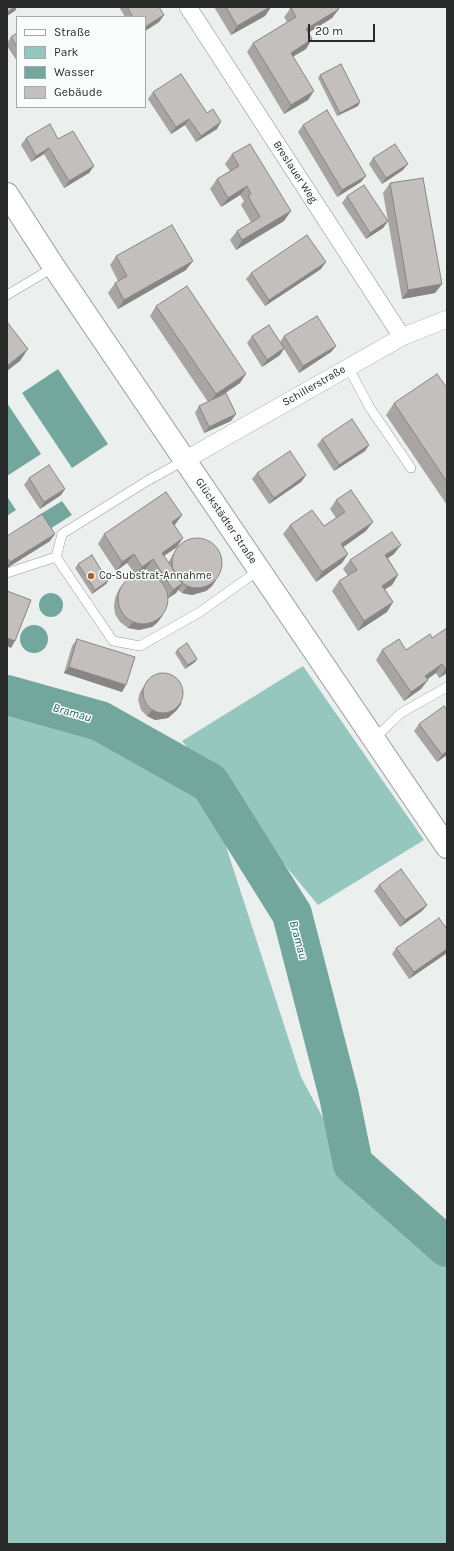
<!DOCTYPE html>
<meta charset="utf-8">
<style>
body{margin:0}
#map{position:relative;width:454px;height:1551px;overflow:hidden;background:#ebf0ef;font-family:Karla,sans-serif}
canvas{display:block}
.frame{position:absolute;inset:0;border:8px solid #292b2a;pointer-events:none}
.legend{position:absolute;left:16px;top:16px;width:130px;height:92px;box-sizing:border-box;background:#f8fdfc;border:1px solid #a5a9a8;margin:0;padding:5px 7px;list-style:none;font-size:12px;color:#292b2a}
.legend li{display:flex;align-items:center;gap:8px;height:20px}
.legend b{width:20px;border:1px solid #a5a9a8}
.scale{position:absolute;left:308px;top:24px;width:67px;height:18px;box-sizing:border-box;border:2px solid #292b2a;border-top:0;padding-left:5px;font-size:12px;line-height:14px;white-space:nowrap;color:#292b2a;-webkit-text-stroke:3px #f8fdfc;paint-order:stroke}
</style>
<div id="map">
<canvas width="454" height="1551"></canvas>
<div class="frame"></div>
<ul class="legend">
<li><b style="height:5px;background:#fff"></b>Straße</li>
<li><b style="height:11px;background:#95c7be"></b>Park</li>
<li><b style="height:11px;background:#73a79e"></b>Wasser</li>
<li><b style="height:11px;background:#c2bfbc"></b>Gebäude</li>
</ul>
<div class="scale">20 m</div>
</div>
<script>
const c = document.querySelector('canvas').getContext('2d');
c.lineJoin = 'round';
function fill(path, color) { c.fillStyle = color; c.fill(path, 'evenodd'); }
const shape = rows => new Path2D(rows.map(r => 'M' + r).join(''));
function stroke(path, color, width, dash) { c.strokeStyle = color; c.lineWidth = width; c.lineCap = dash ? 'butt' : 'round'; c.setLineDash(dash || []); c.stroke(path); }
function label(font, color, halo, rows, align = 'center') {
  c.font = font + ' Karla,sans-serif'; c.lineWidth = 3; c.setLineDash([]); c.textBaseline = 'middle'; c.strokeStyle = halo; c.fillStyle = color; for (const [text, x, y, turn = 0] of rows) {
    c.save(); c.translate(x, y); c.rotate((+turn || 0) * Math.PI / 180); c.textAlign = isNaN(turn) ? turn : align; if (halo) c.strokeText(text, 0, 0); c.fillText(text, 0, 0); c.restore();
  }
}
fill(shape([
 [303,666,424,840,318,905,182,741],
 [7,706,95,728,206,785,301,1077,349,1166,447,1253,447,1544,7,1544]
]), '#95c7be');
fill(shape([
 [58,369,108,444,72,468,22,393],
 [7,403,41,454,7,476],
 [8,498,16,510,7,516,7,499],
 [62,501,72,515,45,532,36,517],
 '39 605a12 12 0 1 1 24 0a12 12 0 1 1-24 0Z',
 '20 639a14 14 0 1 1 28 0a14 14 0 1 1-28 0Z'
]), '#73a79e');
stroke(shape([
 [7,695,100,721,210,783,292,914,339,1096,353,1164,447,1247]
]), '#73a79e', 40);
const lane = shape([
 [7,295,54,267],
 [348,367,370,408,411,468],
 [185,460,147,481,62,534,56,557,113,641,140,646,200,612,259,570],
 [7,573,56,557],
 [374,739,401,713,447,687]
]);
const street = shape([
 [188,7,402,337],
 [185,460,402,337,447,319]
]);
const secondary = shape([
 [7,194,54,267,447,847]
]);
stroke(lane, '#989c9b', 10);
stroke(street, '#989c9b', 18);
stroke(secondary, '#989c9b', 24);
stroke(lane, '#fff', 9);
stroke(street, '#fff', 17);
stroke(secondary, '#fff', 22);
fill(shape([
 [119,7,159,7,164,15,159,22,145,31,145,17,125,17],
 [214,7,271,7,265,16,231,35],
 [288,7,337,7,332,18,308,33,312,39,306,49,293,56,308,100,284,114,247,52,253,43,287,22,284,17,290,9],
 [17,33,17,61,7,46,7,43,11,37],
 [320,75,358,106,337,116,318,78],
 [153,92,217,129,196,142,185,125,171,134,148,99],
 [303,125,361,182,337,197,298,132],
 [26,138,58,139,94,166,89,173,64,188,44,154,31,162,21,145],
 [232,154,284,221,236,250,230,240,237,231,251,222,241,205,244,201,240,195,221,207,210,189,217,179,230,171,225,164],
 [373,158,403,170,382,184,369,164],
 [390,183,442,284,435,293,402,299,383,193],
 [347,196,388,221,383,228,366,239,342,203],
 [116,256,186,270,118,309,108,293,115,283,118,281,110,265],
 [321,269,265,306,246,279,251,273],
 [156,306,240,383,223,394,231,421,204,433,195,413,199,406,208,402,150,316],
 [252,336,280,342,284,336,336,346,331,352,299,373,284,349,280,355,262,367,247,343],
 [447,388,447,505,386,415,394,403],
 [322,439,369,445,365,451,334,471,317,445],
 [257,473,306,475,301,482,269,504,252,479],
 [29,478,65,489,61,495,40,509,24,485],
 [336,500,366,531,343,547,342,563,316,582,283,534,290,525,324,526,336,518,330,509],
 [182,515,175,525,177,547,164,556,168,563,173,554,178,547,216,580,212,586,206,591,192,595,182,593,178,590,176,593,168,598,158,622,152,627,139,630,128,628,120,622,115,614,114,606,115,598,119,589,124,583,136,575,127,563,116,571,98,544,104,534],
 [146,569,151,575,138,575],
 [7,536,50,541,7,568],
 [394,554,388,558,398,575,392,585,385,589,393,602,387,612,358,631,332,591,339,581,348,576,343,569,350,560],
 [78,564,108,581,106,584,92,594,75,568],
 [447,628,447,673,439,678,436,673,427,679,421,689,404,701,376,660,382,650,406,650,432,638],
 [77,639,122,692,64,673,72,646],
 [177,650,197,659,195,662,185,669,175,653],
 [148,680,177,710,168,718,155,720,147,716,141,710,138,700,140,692],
 [447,710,447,755,437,762,414,731,419,724],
 [379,885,427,905,422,911,400,927,374,891],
 [447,929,447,953,409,979,392,954,396,948]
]), '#a7a4a2');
fill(shape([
 [15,7,17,7,15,11,7,16,7,12],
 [271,7,265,16,231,35,237,26],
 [339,9,332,18,300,38,306,29],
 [164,15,159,22,145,31,145,27],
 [312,39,306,49,284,62,291,53],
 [314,91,308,100,284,114,291,105],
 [360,102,358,106,337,116,340,113],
 [189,119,185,125,171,134,176,127],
 [221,122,217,129,196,142,201,136],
 [49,148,44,154,31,162,36,156],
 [408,164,403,170,382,184,386,178],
 [94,166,89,173,64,188,69,181],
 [366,176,361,182,337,197,342,190],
 [247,186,240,195,221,207,228,198],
 [291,211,284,221,236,250,242,240],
 [388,221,383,228,366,239,370,233],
 [193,261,186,270,118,309,124,300],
 [326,262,321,269,265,306,269,300],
 [442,284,435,293,402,299,408,290],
 [336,346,331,352,299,373,303,366],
 [284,348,280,355,262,367,267,360],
 [28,349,20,361,7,371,7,366],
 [246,374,240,383,209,404,216,394],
 [236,414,231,421,204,433,209,427],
 [369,445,365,451,334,471,339,465],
 [306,475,301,482,269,504,274,498],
 [65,489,61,495,40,509,44,502],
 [182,515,175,524,166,531,172,522],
 [373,522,366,531,335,553,341,544],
 [55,534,50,541,7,568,7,566,10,562],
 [183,538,177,547,155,562,162,553],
 [401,545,394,554,379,564,385,555],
 [134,554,127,563,116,571,122,562],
 [348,554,342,563,316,582,322,572],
 [153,559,146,569,136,576,142,567],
 [398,575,392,585,376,595,382,586],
 [216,580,212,586,206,591,192,595,182,593,187,586],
 [108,581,106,584,92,594,95,590],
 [183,583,176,593,167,599,173,590],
 [393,602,387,612,358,631,364,621],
 [163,615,158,622,152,627,139,630,128,628,133,622],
 [7,638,15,641,11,648,7,646],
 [197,659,195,662,185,669,188,665],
 [442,664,436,673,418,686,425,676],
 [69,667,126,685,122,692,64,673],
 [447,668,447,673,439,678,446,669],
 [428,680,421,689,404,701,411,692],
 [182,703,177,710,168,718,155,720,147,716,152,710],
 [447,751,447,755,437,762,442,755],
 [427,905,422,911,400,927,405,920],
 [447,949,447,953,409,979,414,972]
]), '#888684');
const building = shape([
 [7,7,15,7,7,12,7,7],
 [127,7,159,7,164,15,145,27,145,17,133,17,127,7],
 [226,7,270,7,237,26,226,7],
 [292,7,337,7,339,9,306,29,312,39,291,53,314,91,291,105,253,43,296,17,291,8,292,7],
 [17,33,17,47,11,37,17,33],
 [341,64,360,102,340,113,320,75,341,64],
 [181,74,207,113,213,109,221,122,201,136,189,119,176,127,153,92,181,74],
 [327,110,366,176,342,190,303,125,327,110],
 [50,124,58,139,73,131,94,166,69,181,49,148,36,156,26,138,50,124],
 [250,144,291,211,242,240,237,231,260,217,248,196,251,194,247,186,228,198,217,179,239,166,232,154,250,144],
 [395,144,408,164,386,178,373,158,395,144],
 [423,178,442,284,408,290,390,183,423,178],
 [364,185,388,221,370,233,347,196,364,185],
 [172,225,193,261,124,300,115,283,127,276,116,256,172,225],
 [307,235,326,262,269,300,251,273,307,235],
 [187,286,246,374,216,394,156,306,187,286],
 [317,316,336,346,303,366,284,336,317,316],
 [7,322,28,349,7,366,7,322],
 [269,325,284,348,267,360,252,336,269,325],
 [437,374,447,388,447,482,394,403,437,374],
 [226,393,236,414,209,427,199,406,226,393],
 [352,419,369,445,339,465,322,439,352,419],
 [290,451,306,475,274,498,257,473,290,451],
 [49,465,65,489,44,502,29,478,49,465],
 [351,490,373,522,341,544,348,554,322,572,290,525,312,510,324,526,345,512,336,500,351,490],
 [166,492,182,515,172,522,183,538,162,553,183,583,173,590,153,559,142,567,134,554,122,562,104,534,166,492],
 [42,514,55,534,10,562,7,558,7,536,42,514],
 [392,532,401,545,385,555,398,575,382,586,393,602,364,621,339,581,357,570,350,560,392,532],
 '172 563a25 25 0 1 1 50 0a25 25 0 1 1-50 0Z',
 [92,555,108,581,95,590,78,564,92,555],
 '118 599a25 25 0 1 1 50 0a25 25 0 1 1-50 0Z',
 [7,591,31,600,15,641,7,638,7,591],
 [447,628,447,668,446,669,442,664,425,676,428,680,411,692,382,650,399,639,406,650,430,634,432,638,447,628],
 [77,639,135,657,126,685,69,667,77,639],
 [187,643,197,659,188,665,177,650,187,643],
 '143 693a20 20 0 1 1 40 0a20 20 0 1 1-40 0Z',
 [444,706,447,710,447,751,442,755,419,724,444,706],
 [401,869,427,905,405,920,379,885,401,869],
 [439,918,447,929,447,949,414,972,396,948,439,918]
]);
fill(building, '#c2bfbc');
stroke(building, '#888684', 1);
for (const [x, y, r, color] of [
 [91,576,4,"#a6662f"]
]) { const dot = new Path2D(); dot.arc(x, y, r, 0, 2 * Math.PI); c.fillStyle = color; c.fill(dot); stroke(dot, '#f8fdfc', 1.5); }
label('11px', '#292b2a', '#f8fdfc', [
 ["Breslauer Weg",295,172,57],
 ["Schillerstraße",314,386,-30],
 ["Glückstädter Straße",226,521,56]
]);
label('11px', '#292b2a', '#f8fdfc', [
 ["Co-Substrat-Annahme",99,576]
], 'left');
label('italic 12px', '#1f645a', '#f8fdfc', [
 ["Bramau",72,713,16],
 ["Bramau",298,940,75]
]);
</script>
